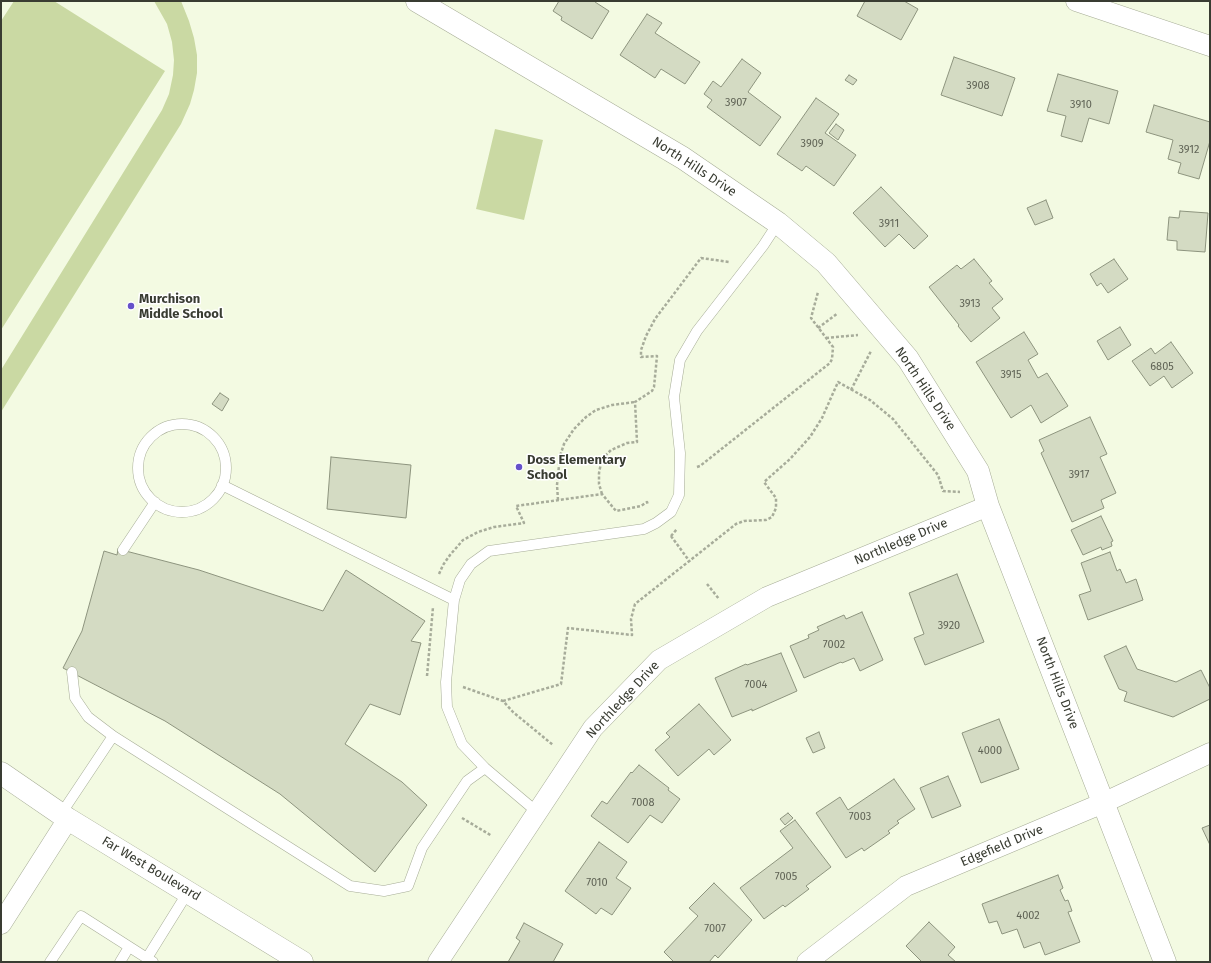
<!DOCTYPE html>
<style>
body{margin:0}
#map{position:relative;width:1211px;height:963px;overflow:hidden;background:#f3fae2;font-family:"Fira Sans",sans-serif}
canvas{display:block}
.frame{position:absolute;inset:0;border:2px solid #393c32;pointer-events:none}
</style>
<div id="map">
<canvas width="1211" height="963"></canvas>
<div class="frame"></div>
</div>
<script>
const c = document.querySelector('canvas').getContext('2d');
c.lineJoin = 'round';
function fill(path, color) { c.fillStyle = color; c.fill(path, 'evenodd'); }
const shape = rows => new Path2D(rows.map(r => 'M' + r).join(''));
function stroke(path, color, width, dash) { c.strokeStyle = color; c.lineWidth = width; c.lineCap = dash ? 'butt' : 'round'; c.setLineDash(dash || []); c.stroke(path); }
function label(font, color, halo, rows, align = 'center') {
  c.font = font + ' "Fira Sans",sans-serif'; c.lineWidth = 3; c.setLineDash([]); c.textBaseline = 'middle'; c.strokeStyle = halo; c.fillStyle = color; for (const [text, x, y, turn = 0] of rows) {
    c.save(); c.translate(x, y); c.rotate((+turn || 0) * Math.PI / 180); c.textAlign = isNaN(turn) ? turn : align; if (halo) c.strokeText(text, 0, 0); c.fillText(text, 0, 0); c.restore();
  }
}
fill(shape([
 [14,1,54,1,165,71,1,330,1,21],
 [154,1,181,1,189,21,194,38,197,55,197,73,194,90,190,104,181,124,1,412,1,370,162,110,169,94,173,75,174,60,172,42,167,24],
 [495,129,543,140,524,220,476,209]
]), '#cad9a3');
const building = shape([
 [559,1,596,1,595,2,609,11,592,39,561,20,562,17,553,11,559,1],
 [865,1,904,1,918,9,901,40,857,16,865,1],
 [647,14,662,23,655,33,700,62,685,84,661,69,655,78,620,55,647,14],
 [954,57,1015,78,1002,116,941,95,954,57],
 [742,59,761,73,748,92,781,117,760,146,707,107,712,100,704,94,713,81,721,87,742,59],
 [1058,74,1118,91,1109,124,1089,118,1082,142,1061,136,1066,116,1047,111,1058,74],
 [849,75,857,80,853,85,845,80,849,75],
 [816,98,839,114,825,133,856,155,834,186,806,166,802,171,777,154,816,98],
 [1154,105,1210,122,1210,141,1199,179,1178,173,1181,163,1168,159,1173,140,1146,132,1154,105],
 [836,124,844,130,838,140,829,133,836,124],
 [881,187,928,236,914,249,899,234,885,247,853,213,881,187],
 [1046,200,1053,218,1035,225,1027,208,1046,200],
 [1180,211,1208,213,1205,252,1177,250,1177,241,1167,240,1169,217,1179,218,1180,211],
 [974,259,992,281,989,283,1003,299,992,308,1000,318,971,342,958,326,959,325,929,287,957,265,961,269,974,259],
 [1114,259,1128,279,1108,293,1101,283,1097,286,1090,274,1114,259],
 [1120,327,1131,345,1108,360,1097,341,1120,327],
 [1024,332,1038,354,1028,360,1038,378,1047,373,1068,406,1041,423,1031,405,1011,418,976,362,1024,332],
 [1171,342,1193,373,1172,388,1164,376,1150,386,1132,361,1151,348,1155,354,1171,342],
 [220,393,229,399,222,411,212,404,220,393],
 [1090,417,1107,454,1100,457,1116,493,1101,500,1104,508,1072,522,1041,453,1044,451,1039,440,1090,417],
 [331,457,411,465,406,518,327,509,331,457],
 [1101,516,1113,541,1111,542,1112,546,1102,550,1101,547,1083,555,1071,530,1101,516],
 [118,549,199,570,323,611,346,570,425,621,411,641,421,643,400,715,370,704,345,744,402,782,427,805,375,872,280,794,165,721,63,668,82,631,104,551,117,555,118,549],
 [1110,552,1117,571,1120,569,1126,583,1136,579,1143,600,1088,620,1079,595,1091,591,1081,563,1110,552],
 [957,574,984,642,925,665,914,638,924,634,909,593,957,574],
 [862,612,883,660,860,671,854,658,842,663,841,662,804,678,790,646,809,638,808,635,819,630,817,627,844,615,846,619,862,612],
 [1126,646,1137,669,1176,682,1201,670,1210,688,1210,699,1173,717,1124,701,1127,692,1119,689,1104,656,1126,646],
 [781,653,797,691,752,711,752,709,732,717,715,678,746,664,747,665,781,653],
 [699,704,731,740,714,755,709,749,678,776,655,750,670,737,666,733,699,704],
 [999,719,1019,769,981,783,962,733,999,719],
 [819,732,825,748,813,753,806,738,819,732],
 [639,765,669,788,668,790,680,799,662,823,650,815,628,843,591,816,602,801,607,804,631,772,632,773,639,765],
 [948,776,961,806,932,818,920,788,948,776],
 [894,779,915,809,897,821,899,823,888,831,890,833,864,851,862,848,846,858,816,813,840,797,848,810,894,779],
 [788,813,793,818,785,825,780,819,788,813],
 [795,820,831,867,806,886,809,889,785,907,783,905,764,919,740,888,793,848,780,831,795,820],
 [1210,825,1210,845,1202,828,1210,825],
 [599,842,627,862,616,878,631,888,612,915,601,908,596,914,565,891,599,842],
 [1058,875,1063,888,1060,890,1065,901,1068,900,1072,911,1068,912,1080,942,1045,955,1040,942,1024,948,1017,929,1002,934,997,921,989,923,982,904,1058,875],
 [714,883,752,920,718,958,715,955,709,962,674,962,664,952,698,916,689,908,714,883],
 [929,922,955,947,948,955,956,962,922,962,906,946,929,922],
 [524,923,563,944,553,962,508,962,520,941,516,938,524,923]
]);
fill(building, '#d4dbc3');
stroke(building, '#8d947e', 1);
const service = shape([
 '138 468a44 44 0 1 1 88 0a44 44 0 1 1-88 0Z',
 [222,485,454,600],
 [123,550,155,502],
 [72,672,75,698,88,717,113,736],
 [537,812,485,768,462,744,447,707,446,682,454,600,460,580,471,564,489,551,644,529,656,523,671,512,679,495,680,453,674,397,680,360,697,331,763,246,778,223],
 [61,814,113,736,350,886,384,891,408,886,422,848,467,781,485,768],
 [147,958,188,892],
 [50,962,81,916,153,962],
 [120,962,129,947]
]);
const minor = shape([
 [1076,1,1210,46],
 [1,924,68,819],
 [438,962,593,728,659,660,767,597,988,506],
 [807,962,906,886,1103,803,1210,753]
]);
const tertiary = shape([
 [417,1,683,158,778,223,826,263,908,359,978,471,988,506,1165,962],
 [1,773,68,819,302,962]
]);
stroke(service, '#a6ac96', 11);
stroke(minor, '#a6ac96', 21);
stroke(tertiary, '#a6ac96', 23);
stroke(shape([
 [818,328,838,313],
 [826,338,858,335],
 [851,390,871,351],
 [697,467,700,466,830,363,832,359,833,347,811,318,818,292],
 [602,494,599,484,599,473,601,463,605,456,611,450,627,443,637,442,635,402,652,391,654,387,657,356,641,357,641,350,646,336,655,319,701,258,729,262],
 [558,500,557,485,560,456,564,444,574,429,586,417,596,410,612,405,635,402],
 [671,536,677,529],
 [671,536,690,562],
 [439,574,443,565,450,555,463,540,478,532,494,527,524,523,516,506,602,494,616,511,641,506,647,502,648,505],
 [707,584,719,599],
 [427,676,433,607],
 [463,687,503,701,513,712,553,745],
 [503,701,561,684,568,628,632,635,631,619,635,604,736,524,744,521,766,520,772,517,776,508,776,498,764,482,790,459,810,437,822,418,838,382,870,400,893,419,938,475,943,491,960,492],
 [462,818,492,836]
]), '#a7ac9a', 2.5, [3, 2]);
stroke(service, '#fff', 10);
stroke(minor, '#fff', 20);
stroke(tertiary, '#fff', 22);
for (const [x, y, r, color] of [
 [131,306,4,"#6551ca"],
 [519,467,4,"#6551ca"]
]) { const dot = new Path2D(); dot.arc(x, y, r, 0, 2 * Math.PI); c.fillStyle = color; c.fill(dot); stroke(dot, '#fff', 1.5); }
label('11px', '#606456', null, [
 ["3908",978,86],
 ["3907",736,103],
 ["3910",1081,105],
 ["3909",812,144],
 ["3912",1189,150],
 ["3911",889,224],
 ["3913",970,304],
 ["6805",1162,367],
 ["3915",1011,375],
 ["3917",1079,475],
 ["3920",949,626],
 ["7002",834,645],
 ["7004",756,685],
 ["4000",990,751],
 ["7008",643,803],
 ["7003",860,817],
 ["7005",786,877],
 ["7010",597,883],
 ["4002",1028,916],
 ["7007",715,929]
]);
label('13px', '#393c32', '#fff', [
 ["North Hills Drive",694,167,33],
 ["North Hills Drive",925,389,56],
 ["Northledge Drive",901,542,-23],
 ["North Hills Drive",1057,683,69],
 ["Northledge Drive",623,700,-47],
 ["Edgefield Drive",1002,846,-23],
 ["Far West Boulevard",151,869,31]
]);
label('bold 13px', '#393c32', '#fff', [
 ["Murchison",139,299],
 ["Middle School",139,314],
 ["Doss Elementary",527,460],
 ["School",527,475]
], 'left');
</script>
